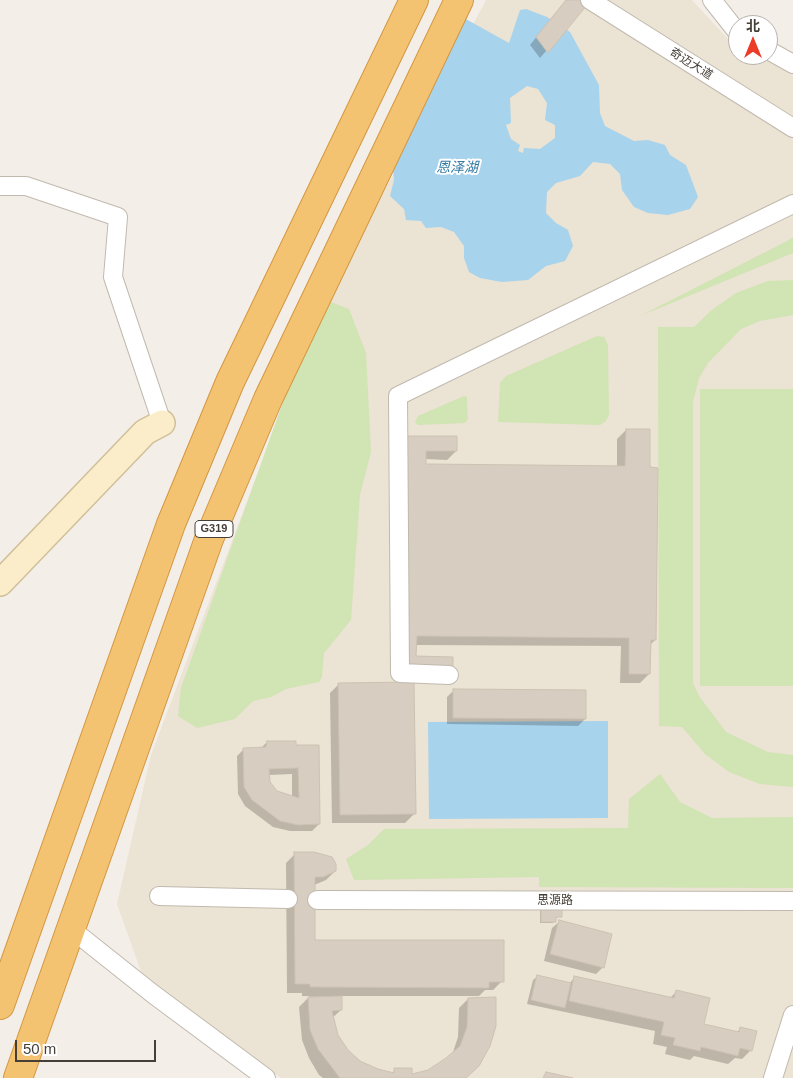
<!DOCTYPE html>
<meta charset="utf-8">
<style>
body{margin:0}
#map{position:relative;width:793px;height:1078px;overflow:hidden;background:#f3efe8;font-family:Helvetica,"Noto Sans SC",sans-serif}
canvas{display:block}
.north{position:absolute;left:728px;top:15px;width:50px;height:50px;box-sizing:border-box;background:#fff;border:1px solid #b5b2af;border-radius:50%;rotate:0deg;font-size:14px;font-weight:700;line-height:20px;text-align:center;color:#463f37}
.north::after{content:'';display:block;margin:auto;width:18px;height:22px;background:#ec3b26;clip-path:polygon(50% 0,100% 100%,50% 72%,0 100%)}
.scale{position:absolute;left:15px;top:1040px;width:141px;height:22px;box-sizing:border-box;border:2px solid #463f37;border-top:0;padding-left:6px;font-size:15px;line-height:18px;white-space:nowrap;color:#463f37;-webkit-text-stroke:4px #fff;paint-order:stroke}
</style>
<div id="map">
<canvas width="793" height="1078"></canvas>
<div class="north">北</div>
<div class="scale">50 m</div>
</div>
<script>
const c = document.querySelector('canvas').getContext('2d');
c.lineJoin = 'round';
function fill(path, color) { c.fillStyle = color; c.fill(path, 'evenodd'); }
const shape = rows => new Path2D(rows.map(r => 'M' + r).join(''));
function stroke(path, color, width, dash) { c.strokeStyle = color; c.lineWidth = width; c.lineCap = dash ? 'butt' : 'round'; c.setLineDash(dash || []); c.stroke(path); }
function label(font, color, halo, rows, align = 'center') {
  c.font = font + ' Helvetica,"Noto Sans SC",sans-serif'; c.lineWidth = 4; c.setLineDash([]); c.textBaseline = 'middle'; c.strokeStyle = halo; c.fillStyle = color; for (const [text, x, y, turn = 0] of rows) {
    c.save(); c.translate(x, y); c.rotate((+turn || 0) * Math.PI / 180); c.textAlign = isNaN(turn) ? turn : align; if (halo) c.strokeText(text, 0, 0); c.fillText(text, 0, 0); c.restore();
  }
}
fill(shape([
 [486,0,692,0,727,38,738,44,738,55,758,55,793,73,793,1078,281,1078,144,980,117,904,151,755,254,483,350,256]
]), '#ebe3d3');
fill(shape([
 [793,237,793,253,640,316,789,240],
 [793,280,793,315,760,321,741,329,708,363,699,378,693,402,693,683,699,696,726,732,768,752,793,755,793,787,760,784,729,772,705,754,682,727,659,726,658,327,694,327,713,309,736,293,768,281],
 [320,298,349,309,366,353,371,452,360,495,351,620,324,653,322,677,319,682,286,689,271,697,253,701,235,719,197,728,178,716,181,688],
 [597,336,604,337,608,345,609,414,606,421,600,425,498,422,500,383,506,376],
 [700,389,793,389,793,686,700,686],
 [464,396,467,397,467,401,468,419,465,423,418,425,415,422,418,416],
 [660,774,680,802,712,818,793,817,793,888,539,887,539,877,354,880,346,859,368,845,384,829,628,828,629,799]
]), '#d1e4b3');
fill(shape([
 [526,9,547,17,570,32,599,85,600,113,605,126,634,141,648,140,665,145,670,155,686,165,698,197,690,209,668,215,648,213,634,207,622,190,620,174,610,164,593,162,580,176,556,183,547,192,546,213,556,223,568,230,573,246,565,261,546,266,528,280,502,282,480,278,469,272,464,258,464,246,454,232,441,227,426,228,421,221,406,220,404,209,390,196,394,180,392,159,464,18,509,43,520,10],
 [527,86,538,89,547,103,545,120,555,125,555,138,540,149,524,148,523,153,518,151,520,145,511,139,506,125,511,123,510,98],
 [608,721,608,818,429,819,428,722]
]), '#a8d3ec');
fill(shape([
 [566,0,590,0,540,58,530,45],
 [626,430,649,468,655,640,650,645,649,674,640,683,620,683,621,646,415,645,396,677,398,446,456,451,447,460,425,459,425,466,617,467,617,439],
 [339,684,414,814,405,823,332,823,330,693],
 [454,690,585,719,578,726,447,724,447,697],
 [267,742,295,746,319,824,312,831,290,831,273,827,245,806,238,794,237,756,244,749,261,748],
 [292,774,292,797,276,792,269,782,268,775],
 [295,854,335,871,326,880,314,885,313,941,502,981,493,990,485,990,479,996,341,996,341,1010,331,1019,337,1036,347,1051,359,1062,377,1071,391,1074,395,1070,411,1075,429,1071,452,1055,458,1037,459,1008,468,999,495,998,465,1078,323,1078,319,1075,309,1058,302,1040,299,1007,310,996,302,996,302,993,287,993,286,863],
 [540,908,561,916,555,918,553,923,540,923],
 [559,922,603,967,596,974,544,961,552,928],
 [538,976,569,984,575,977,669,999,676,992,703,1025,736,1033,741,1028,751,1050,742,1059,735,1058,728,1064,694,1056,690,1060,665,1054,667,1047,653,1044,655,1031,527,1004,533,980]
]), '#0003');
const building = shape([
 [566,0,591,0,548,53,536,37,566,0],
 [626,429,650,429,650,467,658,468,656,640,651,640,650,674,629,674,629,638,417,636,416,656,453,657,453,669,405,669,407,436,457,436,457,451,426,451,426,464,625,466,626,429],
 [414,682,416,814,340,815,338,683,414,682],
 [453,689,586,690,586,719,453,718,453,689],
 [267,741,296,741,296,745,319,745,320,824,298,825,280,821,252,800,244,787,243,748,266,747,267,741],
 [298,768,299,798,277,791,270,782,269,769,298,768],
 [294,852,314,852,332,857,336,864,336,871,323,877,315,877,315,940,504,940,504,982,489,982,489,988,310,987,310,984,295,984,294,852],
 [541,905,562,905,562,917,556,917,556,922,541,922,541,905],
 [559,920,612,934,604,968,550,954,559,920],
 [537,975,571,983,565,1008,531,1000,537,975],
 [574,976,674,998,676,990,710,998,704,1024,739,1032,740,1027,757,1031,752,1051,740,1048,738,1056,701,1047,700,1051,673,1045,675,1038,661,1035,664,1022,569,1001,574,976],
 [342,996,342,1010,332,1011,338,1035,348,1050,360,1061,378,1069,394,1073,394,1068,412,1068,412,1074,428,1070,446,1058,460,1046,467,1027,468,998,496,997,496,1026,490,1046,479,1066,466,1078,340,1078,318,1049,310,1030,308,997,342,996],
 [546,1072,573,1078,543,1078,546,1072]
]);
fill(building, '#d7cdc1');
stroke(building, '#cec2b2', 1);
const street = shape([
 [590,0,793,128],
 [712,0,738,33],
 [768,50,793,64],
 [0,186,26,186,118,217,113,277,162,423],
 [449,675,400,673,398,396,793,204],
 [159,896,288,899],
 [317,900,793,901],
 [70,928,153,994,266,1078],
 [773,1078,793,1015]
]);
const secondary = shape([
 [0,583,145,432,162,423]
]);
const highway = shape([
 [0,1005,171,524,230,382,414,0],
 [18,1078,209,539,268,399,459,0]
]);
stroke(street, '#c1b9ae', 20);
stroke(secondary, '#d0c09a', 28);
stroke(highway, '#d39742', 30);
stroke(street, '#fff', 18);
stroke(secondary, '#fbedca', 25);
stroke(highway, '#f4c372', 28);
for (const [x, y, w] of [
 [214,529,38]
]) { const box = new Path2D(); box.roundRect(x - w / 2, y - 8.5, w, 17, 4); c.fillStyle = '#fff'; c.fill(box); stroke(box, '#463f37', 1); }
label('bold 11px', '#463f37', null, [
 ["G319",214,529]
]);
label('12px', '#463f37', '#fff', [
 ["奇迈大道",691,64,32],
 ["思源路",555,901]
]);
label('italic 14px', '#357aa3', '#fff', [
 ["恩泽湖",457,168]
]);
</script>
